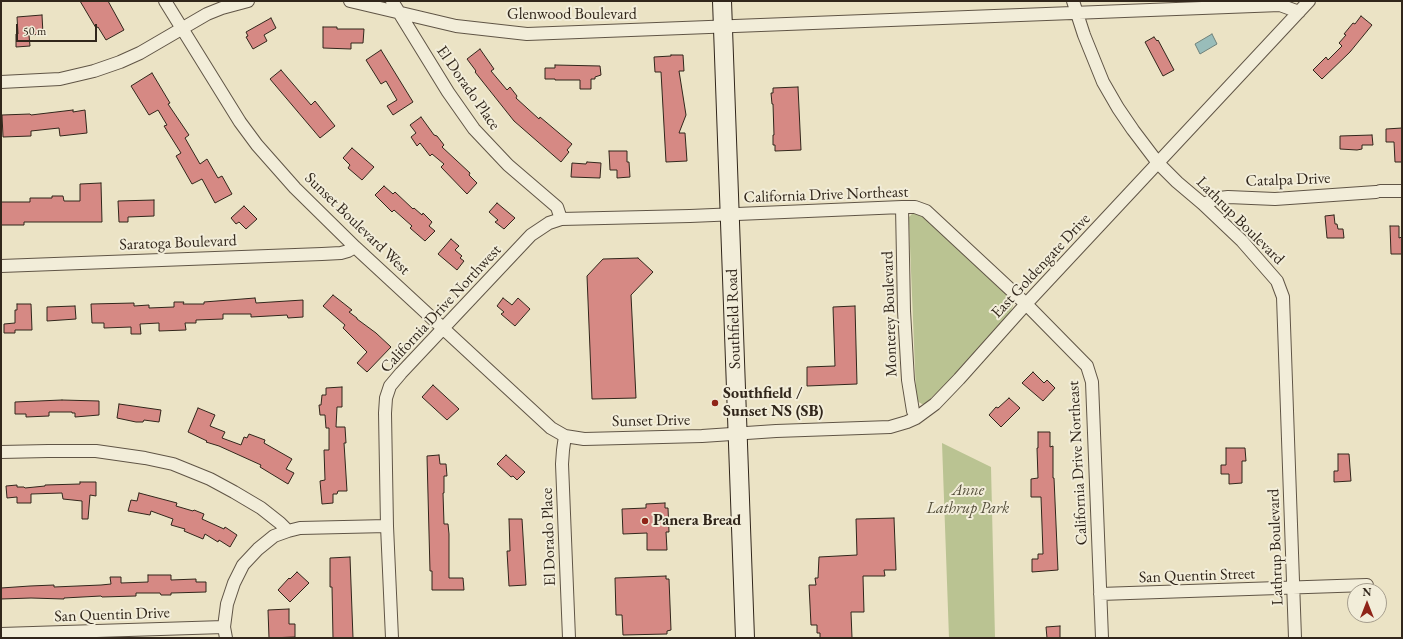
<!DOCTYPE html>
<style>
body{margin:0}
#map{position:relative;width:1403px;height:639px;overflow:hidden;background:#ebe3c5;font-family:"EB Garamond",serif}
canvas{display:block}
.frame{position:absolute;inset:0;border:2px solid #31261b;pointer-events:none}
.north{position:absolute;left:1347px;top:583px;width:40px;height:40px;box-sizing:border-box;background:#f2edd9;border:1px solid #a59d8d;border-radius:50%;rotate:0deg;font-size:11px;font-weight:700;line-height:16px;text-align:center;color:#31261b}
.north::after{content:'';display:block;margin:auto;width:14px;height:18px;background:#8f2418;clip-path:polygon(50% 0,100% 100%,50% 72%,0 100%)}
.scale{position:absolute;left:16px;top:24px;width:81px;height:18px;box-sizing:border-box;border:2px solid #31261b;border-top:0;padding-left:5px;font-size:12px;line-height:14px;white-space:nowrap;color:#31261b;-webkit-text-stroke:3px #f2edd9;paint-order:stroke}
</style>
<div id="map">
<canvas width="1403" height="639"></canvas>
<div class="frame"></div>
<div class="north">N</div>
<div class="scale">50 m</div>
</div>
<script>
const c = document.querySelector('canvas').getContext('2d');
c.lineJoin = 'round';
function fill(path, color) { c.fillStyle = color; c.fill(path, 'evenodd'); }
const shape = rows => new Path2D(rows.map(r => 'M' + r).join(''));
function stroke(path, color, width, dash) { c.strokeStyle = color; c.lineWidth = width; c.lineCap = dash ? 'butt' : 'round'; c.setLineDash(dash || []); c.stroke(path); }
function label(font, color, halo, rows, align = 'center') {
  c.font = font + ' "EB Garamond",serif'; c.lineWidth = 4; c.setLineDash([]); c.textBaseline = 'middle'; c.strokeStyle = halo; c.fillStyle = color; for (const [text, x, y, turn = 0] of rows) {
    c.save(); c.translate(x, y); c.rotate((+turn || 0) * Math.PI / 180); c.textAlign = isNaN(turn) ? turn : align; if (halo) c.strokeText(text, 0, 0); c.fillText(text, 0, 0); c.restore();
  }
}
fill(shape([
 [913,213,919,214,923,216,1008,295,1011,298,1013,306,1008,316,966,364,925,404,922,404,917,401,916,393,909,222,909,217],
 [942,443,991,467,995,638,949,638]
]), '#bac392');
const water = shape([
 [1212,34,1217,44,1200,54,1195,44,1212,34]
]);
fill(water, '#99bdba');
stroke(water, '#6f817a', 1);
const building = shape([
 [80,1,108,1,124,30,106,40,98,27,96,28,80,1],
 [42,15,43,34,29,35,30,46,16,47,16,34,18,34,17,17,42,15],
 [1361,16,1372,25,1350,52,1322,79,1313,70,1326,57,1328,60,1342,46,1339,43,1346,35,1344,34,1353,23,1355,24,1361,16],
 [271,18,276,28,264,35,267,41,253,49,246,37,248,36,246,32,271,18],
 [323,27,337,27,337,29,364,29,363,43,351,43,351,49,323,48,323,27],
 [1154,37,1157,41,1158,40,1174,70,1163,76,1145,42,1154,37],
 [480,49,494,69,491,71,507,90,510,87,517,96,516,98,539,119,540,117,572,144,567,150,569,152,561,162,514,121,475,72,476,71,467,59,480,49],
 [381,50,413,102,393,115,387,106,397,100,386,81,381,84,366,60,381,50],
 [671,55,683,55,684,71,679,71,686,115,679,133,685,133,687,161,666,162,661,72,655,72,654,57,671,56,671,55],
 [555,65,600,66,601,75,595,77,595,79,591,79,591,89,580,89,580,80,555,80,555,79,545,79,545,68,555,68,555,65],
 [281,70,311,105,315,101,335,126,320,138,270,79,281,70],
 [152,73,170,103,168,104,189,135,185,138,200,164,207,159,218,178,222,176,232,194,215,203,202,179,192,184,176,156,181,153,164,126,167,125,158,110,149,115,131,86,152,73],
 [798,87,801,150,775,151,775,145,773,145,773,135,774,135,773,104,772,104,771,93,773,93,773,88,798,87],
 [73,110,73,112,85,110,87,133,60,136,59,128,31,131,31,136,3,137,2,115,30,114,31,115,73,110],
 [421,117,434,135,437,136,444,145,442,147,470,173,469,175,477,183,467,194,441,167,444,164,432,154,430,156,420,143,417,146,411,137,416,133,410,125,421,117],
 [1402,128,1402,162,1395,162,1394,142,1386,142,1386,129,1402,128],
 [1372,135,1373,145,1362,145,1362,149,1357,150,1340,149,1340,136,1372,135],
 [352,148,374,167,362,180,348,168,350,165,343,158,352,148],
 [609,151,627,151,627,162,629,162,630,177,617,178,617,170,610,170,609,151],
 [587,162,601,163,600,178,571,177,572,163,586,164,587,162],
 [101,183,102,222,24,222,24,225,1,225,1,202,30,202,30,198,52,198,52,196,63,196,64,201,80,201,80,184,101,183],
 [384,186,393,194,395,192,413,209,414,208,422,215,423,213,432,222,429,226,435,231,425,241,410,228,412,226,394,210,392,212,375,195,384,186],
 [154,200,154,216,128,217,128,222,119,222,118,201,154,200],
 [497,203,515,218,504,229,495,222,498,220,489,212,497,203],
 [244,206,257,219,246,229,239,222,236,224,231,218,244,206],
 [1334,215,1335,224,1337,224,1338,229,1343,229,1344,238,1327,238,1325,216,1334,215],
 [1390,226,1399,226,1399,238,1402,237,1402,254,1391,254,1390,226],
 [451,239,459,246,455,250,462,256,460,258,464,261,457,270,438,254,451,239],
 [638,258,653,272,631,295,636,398,592,399,587,276,603,259,638,258],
 [333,295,352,310,349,312,357,318,357,319,376,333,391,347,367,372,357,363,367,352,343,328,345,325,323,306,333,295],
 [255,298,256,303,303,300,303,317,288,318,287,315,251,317,251,314,223,314,223,319,196,320,196,323,185,323,186,330,159,331,159,323,140,324,141,334,131,334,131,327,104,328,104,323,92,323,91,304,134,303,134,306,149,305,149,308,174,307,174,302,184,302,183,304,204,304,204,302,255,298],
 [503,298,512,305,518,298,530,309,515,326,501,314,504,312,497,306,503,298],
 [17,304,31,304,32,330,15,330,15,333,4,333,4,324,15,323,15,310,17,310,17,304],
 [75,306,76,319,47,321,47,307,75,306],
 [855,306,857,384,807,386,807,367,835,366,833,307,855,306],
 [1033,372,1044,383,1047,380,1055,388,1043,401,1022,383,1033,372],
 [433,385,459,409,447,420,422,397,433,385],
 [342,387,342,407,337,407,336,427,345,427,346,443,344,443,347,491,338,491,337,494,333,494,333,503,322,504,320,481,325,480,324,450,329,450,329,428,326,428,325,415,320,415,319,405,321,405,322,395,326,395,326,388,342,387],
 [1009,398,1020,408,1001,427,989,415,996,407,998,408,1009,398],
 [62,400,99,401,99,415,75,417,75,413,72,413,72,412,49,412,49,416,26,417,26,414,15,414,15,402,62,400],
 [119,404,161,410,159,422,144,420,143,422,136,422,117,418,119,404],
 [198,408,215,415,210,426,225,432,222,438,241,445,244,437,247,438,249,434,265,440,264,443,292,459,286,469,294,473,288,484,260,467,261,465,219,446,206,442,207,441,188,432,198,408],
 [1038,432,1050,432,1050,447,1053,446,1053,478,1054,478,1058,570,1032,572,1032,559,1038,559,1038,554,1043,554,1043,553,1041,497,1031,497,1031,479,1038,478,1037,448,1038,448,1038,432],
 [1226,448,1245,448,1246,461,1242,461,1242,483,1229,484,1229,474,1221,474,1221,465,1226,465,1226,448],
 [1338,454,1349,454,1351,481,1334,482,1334,471,1338,471,1338,454],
 [439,455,440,464,446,464,447,476,444,476,444,493,443,493,444,524,448,524,449,534,449,578,463,578,464,590,432,590,432,571,430,571,427,456,439,455],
 [506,455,525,472,517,480,513,476,511,477,497,464,506,455],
 [80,482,96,482,96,496,90,495,88,519,82,519,82,501,63,499,62,493,31,494,31,503,17,503,17,497,7,498,6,486,17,485,17,487,24,487,25,488,45,486,45,485,80,484,80,482],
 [139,493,177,503,176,506,193,511,194,510,204,514,202,519,224,529,225,527,237,535,230,547,219,540,218,542,205,534,203,539,184,531,185,529,171,525,173,519,151,511,150,515,128,511,131,500,137,501,139,493],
 [665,503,665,508,668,508,669,532,666,532,667,550,647,550,647,533,623,534,622,509,646,508,646,504,665,503],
 [894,518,896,570,884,570,885,576,863,576,864,612,851,612,852,638,820,638,820,633,817,633,817,625,811,625,809,585,816,585,815,578,818,578,819,557,857,555,856,519,894,518],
 [509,519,522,519,526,585,509,586,507,551,510,551,509,519],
 [350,557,353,638,333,638,332,587,330,587,330,558,350,557],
 [297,572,309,583,290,602,278,590,289,578,290,579,297,572],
 [148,575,171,575,171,580,196,579,196,582,206,582,206,592,171,593,171,595,161,595,160,593,136,593,136,596,102,597,101,596,64,598,64,599,31,598,1,599,1,588,30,586,54,585,54,587,101,585,111,584,110,577,121,577,121,583,148,582,148,575],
 [666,576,666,579,669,579,671,630,667,631,667,634,623,635,622,615,616,615,615,578,666,576],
 [289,609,289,624,295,624,295,637,269,638,268,610,289,609],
 [1060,626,1060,638,1047,638,1046,627,1060,626]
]);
fill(building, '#d68984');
stroke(building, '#31261b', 1);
const minor = shape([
 [165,1,240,122,257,145,295,188,355,247,551,428,565,436,584,439,702,436,776,431,890,427,907,422,916,418,935,404,959,379,1026,304,1309,1],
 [350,1,456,26,527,34,1280,5,1299,12],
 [392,1,448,92,474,129,508,165,557,207,561,219],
 [1073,1,1084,35,1103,82,1118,108,1133,130,1158,163,1177,182,1203,204,1242,241,1277,281,1283,297,1295,638],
 [1,82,60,79,94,71,120,62,140,53,207,14,222,8,248,1],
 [1380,191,1402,191],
 [1203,204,1219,198,1228,197,1275,199,1376,192],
 [902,207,904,311,908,380,913,411,916,418],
 [1,266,322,254,341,253,348,251,355,247],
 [565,436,563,450,562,464,569,638],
 [1,452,48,451,96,451,145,458,173,464,210,479,234,492,261,508,280,523,288,531],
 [1100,594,1367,585],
 [1,634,224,627],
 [226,638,224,627,227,604,234,583,243,565,258,549,274,536,288,531,300,528,387,526],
 [392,638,387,526,385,413,386,398,390,386,401,373,531,235,549,223,561,219,690,216,902,207,915,207,926,211,1026,304,1087,366,1092,382,1102,638]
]);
const secondary = shape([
 [722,1,745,638]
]);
stroke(minor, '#605546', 14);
stroke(secondary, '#31261b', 20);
stroke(minor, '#f2edd9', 12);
stroke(secondary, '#f2edd9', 18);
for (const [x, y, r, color] of [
 [715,403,4,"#8f2418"],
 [645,521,4,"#8f2418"]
]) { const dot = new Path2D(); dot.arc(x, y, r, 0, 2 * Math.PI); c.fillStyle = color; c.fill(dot); stroke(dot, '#f2edd9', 1.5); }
label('16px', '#31261b', '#f2edd9', [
 ["Glenwood Boulevard",572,15],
 ["El Dorado Place",468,88,55],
 ["Catalpa Drive",1288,180,-2],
 ["California Drive Northeast",826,195,-2],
 ["Lathrup Boulevard",1240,221,45],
 ["Sunset Boulevard West",357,224,44],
 ["Saratoga Boulevard",178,243,-2],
 ["East Goldengate Drive",1041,266,-47],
 ["California Drive Northwest",441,309,-47],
 ["Monterey Boulevard",890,314,-92],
 ["Southfield Road",734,319,-92],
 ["Sunset Drive",651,421,-1],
 ["California Drive Northeast",1078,463,-93],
 ["El Dorado Place",549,537,-92],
 ["Lathrup Boulevard",1276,547,-92],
 ["San Quentin Street",1197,576,-2],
 ["San Quentin Drive",112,615,-2]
]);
label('bold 16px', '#31261b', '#f2edd9', [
 ["Southfield /",723,394],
 ["Sunset NS (SB)",723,412],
 ["Panera Bread",653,521]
], 'left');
label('italic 16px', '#534d39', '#f2edd9', [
 ["Anne",968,491],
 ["Lathrup Park",968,509]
]);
</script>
